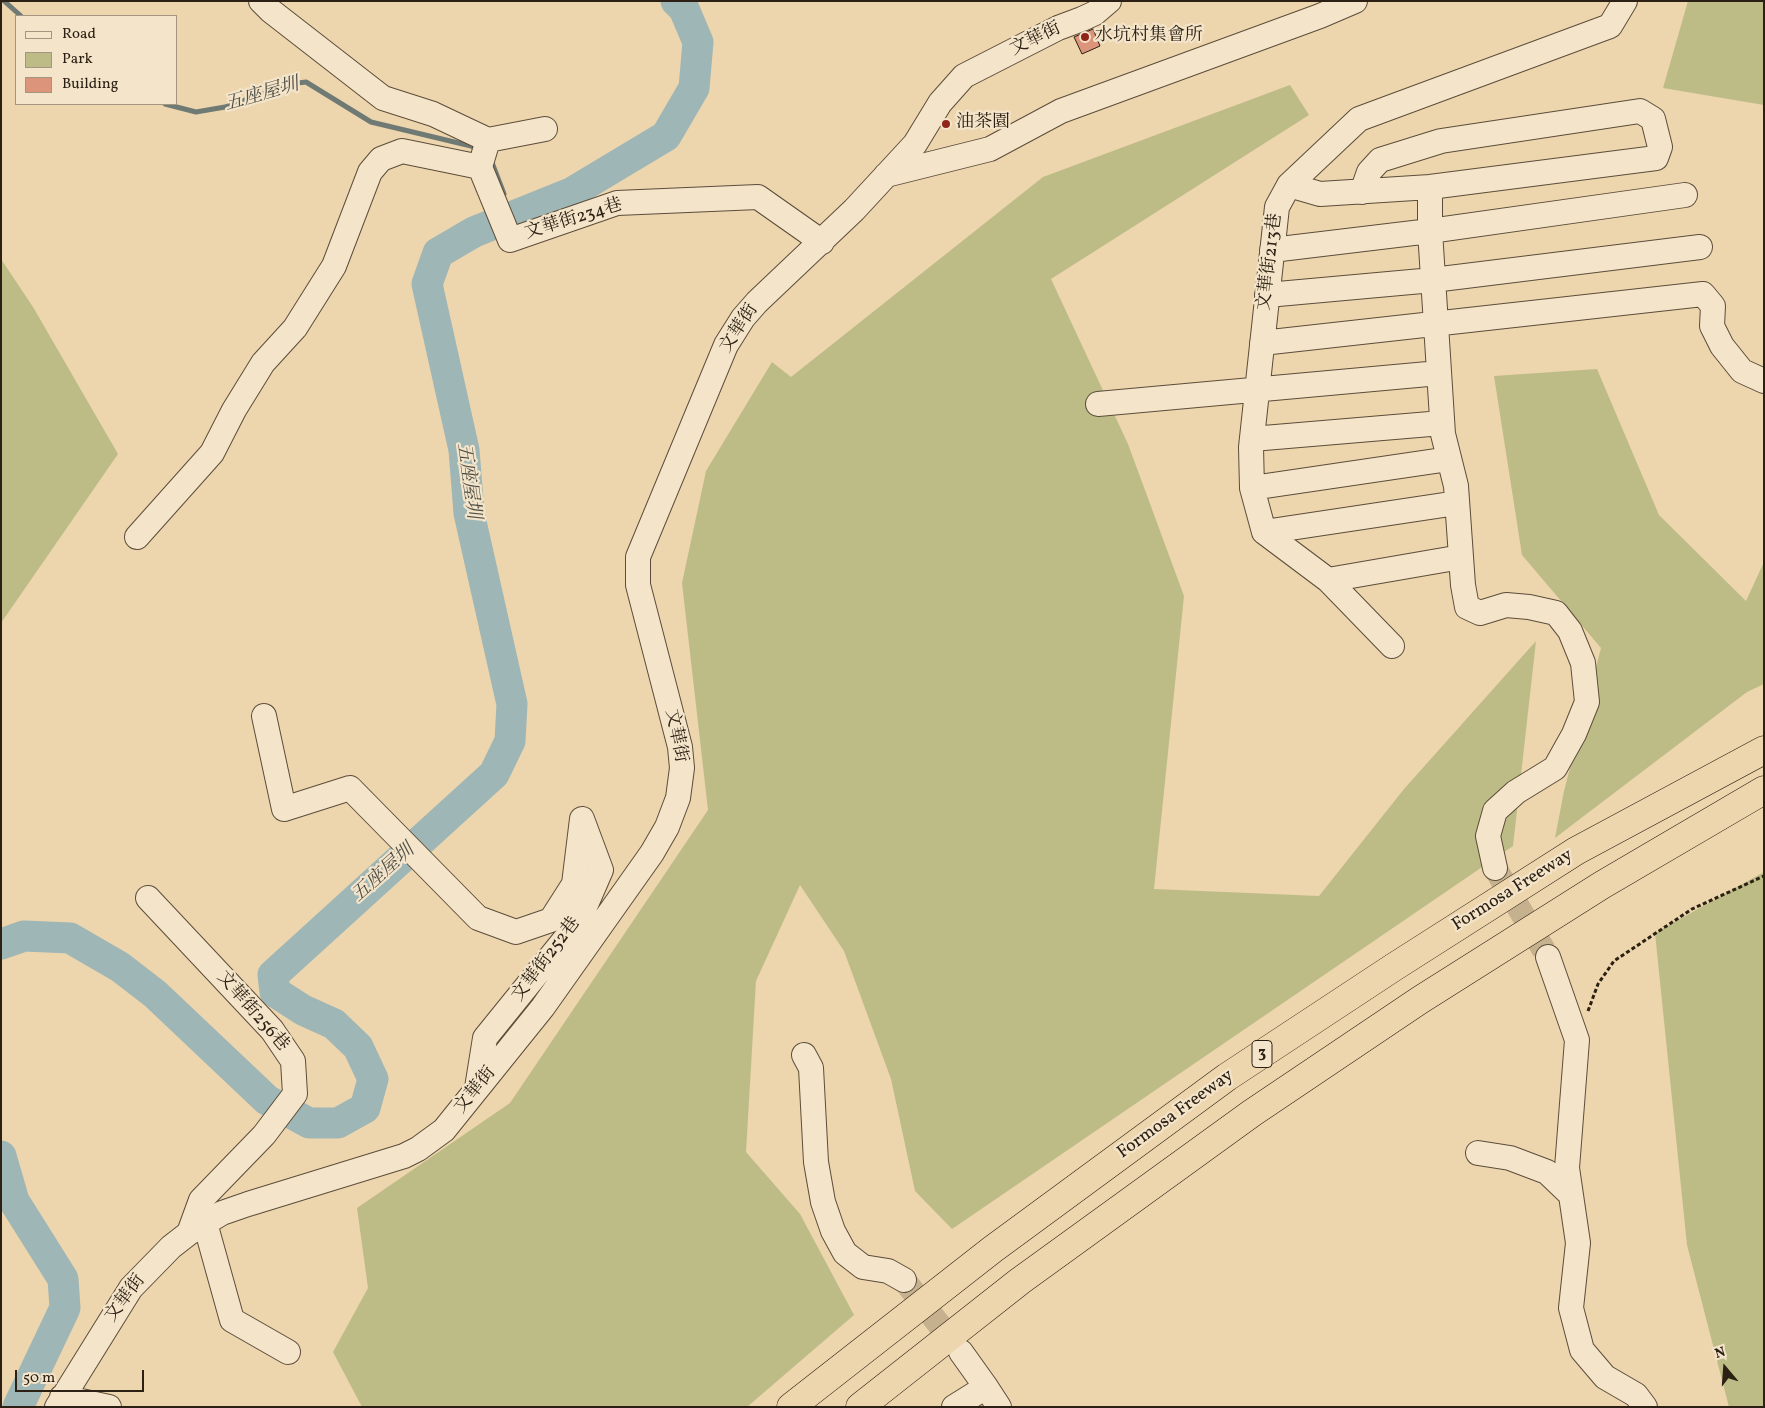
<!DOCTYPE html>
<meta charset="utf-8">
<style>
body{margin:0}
#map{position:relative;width:1765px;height:1408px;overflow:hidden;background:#edd5ad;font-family:Vollkorn,serif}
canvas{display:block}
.frame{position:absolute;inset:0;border:2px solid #2b2013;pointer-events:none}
.legend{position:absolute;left:15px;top:15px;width:162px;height:90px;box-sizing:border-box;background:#f3e4ca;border:1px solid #a39681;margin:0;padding:6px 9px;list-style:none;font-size:15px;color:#2b2013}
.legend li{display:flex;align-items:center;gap:10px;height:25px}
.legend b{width:25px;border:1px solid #a39681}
.north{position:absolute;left:1700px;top:1343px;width:50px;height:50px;-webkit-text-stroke:4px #f3e4ca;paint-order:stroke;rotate:342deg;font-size:14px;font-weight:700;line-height:20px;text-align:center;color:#2b2013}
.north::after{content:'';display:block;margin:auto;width:18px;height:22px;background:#2b2013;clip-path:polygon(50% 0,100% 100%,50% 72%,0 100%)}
.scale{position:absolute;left:15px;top:1370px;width:129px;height:22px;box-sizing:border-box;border:2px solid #2b2013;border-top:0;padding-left:6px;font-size:15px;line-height:18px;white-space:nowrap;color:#2b2013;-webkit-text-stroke:4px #f3e4ca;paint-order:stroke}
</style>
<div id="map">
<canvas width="1765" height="1408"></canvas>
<div class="frame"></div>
<ul class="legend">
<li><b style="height:6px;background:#f3e4ca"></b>Road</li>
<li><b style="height:14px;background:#bdbc86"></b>Park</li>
<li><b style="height:14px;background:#dc947a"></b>Building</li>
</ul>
<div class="north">N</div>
<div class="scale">50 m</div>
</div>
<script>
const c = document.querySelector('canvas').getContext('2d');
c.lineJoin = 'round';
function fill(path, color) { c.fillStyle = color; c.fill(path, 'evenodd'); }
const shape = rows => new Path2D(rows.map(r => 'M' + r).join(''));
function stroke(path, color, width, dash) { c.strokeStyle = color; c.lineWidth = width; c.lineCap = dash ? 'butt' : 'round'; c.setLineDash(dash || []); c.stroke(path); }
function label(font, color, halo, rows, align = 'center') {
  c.font = font + ' Vollkorn,"Noto Serif TC",serif'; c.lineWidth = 4.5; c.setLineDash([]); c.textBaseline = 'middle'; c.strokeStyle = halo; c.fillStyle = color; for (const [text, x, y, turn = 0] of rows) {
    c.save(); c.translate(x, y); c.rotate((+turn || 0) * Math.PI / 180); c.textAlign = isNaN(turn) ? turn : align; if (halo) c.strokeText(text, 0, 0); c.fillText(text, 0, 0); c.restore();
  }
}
fill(shape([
 [1688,1,1764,1,1764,105,1663,88],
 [1290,85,1309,115,1051,279,1128,444,1184,596,1154,889,1319,896,1404,789,1536,641,1513,846,952,1229,915,1191,891,1079,844,951,800,885,756,981,746,1152,800,1214,854,1315,747,1407,362,1407,333,1352,368,1288,357,1208,510,1103,708,810,682,583,706,471,772,362,791,377,1043,177],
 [1,259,33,307,118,454,1,623],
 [1597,369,1659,515,1746,601,1764,562,1764,684,1747,692,1555,838,1564,791,1601,648,1522,555,1494,376],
 [1764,872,1764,1407,1729,1407,1687,1245,1655,933]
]), '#bdbc86');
stroke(shape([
 [4,1,21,16],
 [165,104,196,112,225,107,290,84,306,82,371,122,471,146,479,151],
 [491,160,504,194]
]), '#707a74', 5);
stroke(shape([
 [1,944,24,936,70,938,120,967,155,994,267,1100,309,1123,338,1123,365,1108,373,1079,358,1047,334,1024,303,1010,275,992,273,975,494,774,510,741,512,704,469,513,464,450,427,284,438,253,474,232,571,193,666,136,694,88,698,42,684,9,676,1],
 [1,1156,14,1201,63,1279,65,1308,18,1407]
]), '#9eb6b5', 31);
const building = shape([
 [1093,29,1100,46,1082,54,1074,37,1093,29]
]);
fill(building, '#dc947a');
stroke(building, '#2b2013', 1);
stroke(shape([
 [1495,868,1548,957],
 [904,1280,960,1351]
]), '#c6b18e', 24, [24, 12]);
const minor = shape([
 [261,1,271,11,383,98,433,114,488,140,480,167,510,240,617,203,758,197,822,242],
 [488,140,545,129],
 [886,175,990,149,1061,111,1320,16,1355,1],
 [1289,185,1320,194,1430,187,1430,231,1443,434,1456,486,1463,585,1467,607,1480,613,1506,605,1529,607,1556,613,1570,631,1583,663,1587,702,1574,734,1555,768,1516,792,1495,811,1488,836,1495,868],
 [1362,192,1369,172,1380,160,1441,141,1640,111,1653,119,1660,147,1656,158,1430,187],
 [1272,250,1430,231,1685,195],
 [1267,295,1433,280,1700,247],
 [1262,343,1703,294,1713,306,1712,326,1722,346,1742,371,1764,381],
 [1098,404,1439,373],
 [1252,439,1442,423],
 [1252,488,1449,459],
 [1264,532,1457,503],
 [137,537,212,453,234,410,263,363,295,328,334,266,370,172,381,159,402,151,480,167],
 [1328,580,1461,557],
 [1392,646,1328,580,1264,532,1252,488,1251,447,1277,207,1289,185,1359,119,1610,26,1625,1],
 [264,716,284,809,350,788,478,918,516,932,551,920,574,884,582,819,601,870,578,923,485,1038,477,1088],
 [148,898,272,1030,293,1061,295,1094,264,1135,201,1200,189,1233],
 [1548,957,1577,1040,1567,1168,1578,1243,1571,1308,1582,1350,1605,1377,1636,1395,1645,1407],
 [804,1055,811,1068,816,1162,823,1202,833,1231,845,1253,863,1267,888,1271,904,1280],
 [1478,1153,1510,1158,1547,1172,1570,1194],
 [205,1223,232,1320,288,1352],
 [986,1387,999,1407],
 [62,1397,109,1407],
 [57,1407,131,1288,171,1247,189,1233,222,1213,248,1204,404,1156,418,1149,444,1130,543,1007,652,853,667,827,678,798,682,768,680,747,638,585,638,557,726,345,743,318,757,302,854,210,915,144,940,103,964,76,1058,28,1082,19,1095,13,1109,1],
 [954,1407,986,1387,961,1352]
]);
const highway = shape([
 [791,1407,993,1249,1227,1077,1394,967,1576,851,1764,750],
 [860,1407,1020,1281,1252,1113,1420,1000,1602,885,1764,790]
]);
stroke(minor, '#5c4d3a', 26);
stroke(highway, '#2b2013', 29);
stroke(shape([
 [1588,1011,1598,984,1614,961,1692,909,1764,876]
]), '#2b2013', 3, [4, 2.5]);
stroke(minor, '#f3e4ca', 24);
stroke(highway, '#edd5ad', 28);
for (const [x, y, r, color] of [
 [1085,37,5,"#8f2418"],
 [946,124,5,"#8f2418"]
]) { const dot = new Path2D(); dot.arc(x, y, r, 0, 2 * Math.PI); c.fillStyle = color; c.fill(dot); stroke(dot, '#f3e4ca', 2); }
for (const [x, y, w] of [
 [1262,1054,20]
]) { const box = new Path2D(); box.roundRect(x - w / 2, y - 13.5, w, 27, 4); c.fillStyle = '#f3e4ca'; c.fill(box); stroke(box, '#2b2013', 1); }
label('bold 16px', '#2b2013', null, [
 ["3",1262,1054]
]);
label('18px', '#2b2013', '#f3e4ca', [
 ["水坑村集會所",1095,37],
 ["油茶園",956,124]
], 'left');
label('18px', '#2b2013', '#f3e4ca', [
 ["文華街",1036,40,-26],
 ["文華街234巷",574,220,-17],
 ["文華街213巷",1271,262,-83],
 ["文華街",740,329,-57],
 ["文華街",675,736,79],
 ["Formosa Freeway",1513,891,-32],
 ["文華街252巷",547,960,-53],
 ["文華街256巷",252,1012,49],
 ["文華街",476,1091,-51],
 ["Formosa Freeway",1176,1115,-36],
 ["文華街",126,1299,-53]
]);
label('italic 19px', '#4e4d44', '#f3e4ca', [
 ["五座屋圳",262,96,-16],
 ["五座屋圳",467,481,82],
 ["五座屋圳",384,874,-42]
]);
</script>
